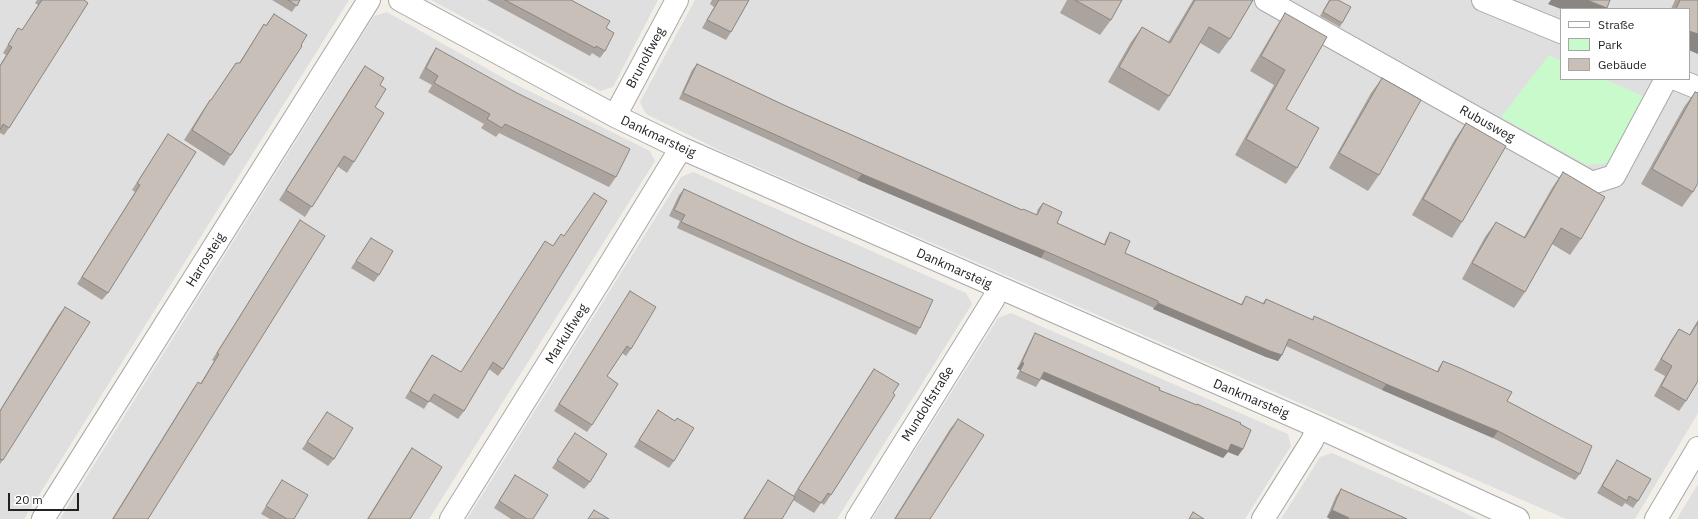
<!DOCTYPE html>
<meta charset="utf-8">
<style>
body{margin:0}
#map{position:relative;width:1698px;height:519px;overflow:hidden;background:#f2efe9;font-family:"IBM Plex Sans",sans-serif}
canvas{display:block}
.legend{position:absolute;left:1560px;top:8px;width:130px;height:72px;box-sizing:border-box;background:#fff;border:1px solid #a7a7a7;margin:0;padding:5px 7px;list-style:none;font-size:12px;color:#222}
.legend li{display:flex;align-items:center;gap:8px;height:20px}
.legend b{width:20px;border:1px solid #a7a7a7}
.scale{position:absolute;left:8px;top:493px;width:71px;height:18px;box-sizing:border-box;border:2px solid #222;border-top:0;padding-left:5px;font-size:12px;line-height:14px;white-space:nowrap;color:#222;-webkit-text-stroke:3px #fff;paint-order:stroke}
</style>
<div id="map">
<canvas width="1698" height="519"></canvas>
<ul class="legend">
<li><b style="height:5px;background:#fff"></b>Straße</li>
<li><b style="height:11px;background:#c8facc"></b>Park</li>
<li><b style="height:11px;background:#c7bfb8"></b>Gebäude</li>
</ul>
<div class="scale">20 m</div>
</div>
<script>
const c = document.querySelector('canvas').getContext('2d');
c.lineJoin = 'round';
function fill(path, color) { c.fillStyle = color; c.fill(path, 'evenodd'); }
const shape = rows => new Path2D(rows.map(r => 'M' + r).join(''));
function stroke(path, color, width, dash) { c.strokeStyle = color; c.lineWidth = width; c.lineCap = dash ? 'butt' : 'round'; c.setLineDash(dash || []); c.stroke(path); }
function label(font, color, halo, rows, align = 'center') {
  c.font = font + ' "IBM Plex Sans",sans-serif'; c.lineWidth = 3; c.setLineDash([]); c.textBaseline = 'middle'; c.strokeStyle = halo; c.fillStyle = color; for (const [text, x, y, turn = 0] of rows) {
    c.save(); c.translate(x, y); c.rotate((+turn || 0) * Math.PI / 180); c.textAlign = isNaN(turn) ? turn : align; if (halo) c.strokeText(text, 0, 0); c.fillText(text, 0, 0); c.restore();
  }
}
fill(shape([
 [0,0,349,0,24,519,0,519],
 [431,0,658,0,613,87,600,91],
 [695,0,1698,0,1698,413,1635,519,1566,519,723,152,646,114,640,102],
 [1561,9,1689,9,1689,79,1561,79],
 [387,12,507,80,650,151,655,161,429,519,60,519,374,16],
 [693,172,966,293,972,304,837,519,467,519,681,177],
 [1011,313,1288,434,1291,446,1245,519,872,519,998,318],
 [1332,453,1432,497,1477,519,1281,519,1320,457],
 [1698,484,1698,519,1677,519,1681,512]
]), '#e0dfdf');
fill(shape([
 [1549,55,1561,61,1561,79,1604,79,1645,97,1609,163,1587,165,1501,117]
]), '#c8facc');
const minor = shape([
 [400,0,615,116,681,148,1318,427,1518,519],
 [1266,0,1592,183,1614,176,1666,79],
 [1483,0,1561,32],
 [1676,79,1698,88],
 [615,116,677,0],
 [43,519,369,0],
 [451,519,607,269,681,148],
 [857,519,993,300,998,289],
 [1263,519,1312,441,1318,427],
 [1656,519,1698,448]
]);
stroke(minor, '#a9a9a9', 24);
stroke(minor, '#fff', 22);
fill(shape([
 [37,0,84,0,9,128,4,135,0,133,0,65,6,55,3,53,18,28,22,30,38,5,35,3],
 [272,0,300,0,292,12],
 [487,0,571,0,606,28,605,51,600,58,592,53,590,56],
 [712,0,749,0,731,32,726,40,702,28,714,7,710,4],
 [1067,0,1122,0,1111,20,1100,35,1060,13],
 [1193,0,1253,0,1230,39,1219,54,1200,43,1169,96,1159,111,1108,82,1131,42,1142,27,1168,42],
 [1329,0,1338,0,1342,23,1340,27,1320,16],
 [1675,0,1698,0,1698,54,1689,50,1689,9,1671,9],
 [1285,13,1286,109,1297,168,1286,184,1235,155,1274,85,1250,71,1275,29],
 [274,14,231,155,224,166,184,140,203,110,210,100,211,100,236,63,239,63,257,35,264,24,266,25],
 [436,48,616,177,609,187,499,133,496,137,481,128,484,124,428,92,432,85,419,78,430,57],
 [697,64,786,106,1022,210,1036,215,1038,209,1043,203,1057,223,1104,244,1106,239,1110,232,1125,253,1241,304,1246,296,1262,304,1266,299,1312,320,1314,316,1437,372,1439,367,1443,361,1507,401,1580,474,1575,480,1493,438,1382,390,1286,346,1282,355,1278,361,1266,357,1153,309,1154,308,1041,258,857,180,679,99,692,70],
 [365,66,380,85,375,107,354,162,347,173,337,166,305,217,279,200,358,76],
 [1382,78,1379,175,1368,191,1329,168,1371,93],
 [1695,92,1693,192,1682,207,1641,184,1684,107],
 [1466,123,1462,222,1452,238,1412,215,1455,139],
 [168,134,108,293,102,300,77,284,135,192,132,190],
 [1563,172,1581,239,1570,255,1552,244,1525,292,1514,308,1462,279,1485,237,1496,222,1524,237,1552,188],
 [684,189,920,328,916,335,677,228,680,221,669,216,679,195],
 [300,220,148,519,112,519,193,389,198,382,200,384,214,361,212,360],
 [561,234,503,369,498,376,489,369,464,411,458,419,429,401,424,409,405,398,427,362,432,355,461,372,545,241,553,246],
 [371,238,379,275,374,282,351,268],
 [630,291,631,349,626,356,622,353,607,376,592,425,587,432,554,411],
 [65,307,3,460,0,464,0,410,58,316],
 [1698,320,1698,381,1686,401,1679,411,1654,396,1665,376,1654,370,1672,339,1679,329,1689,335],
 [1035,333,1159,390,1240,424,1238,456,1228,452,1223,458,1041,379,1036,387,1016,378,1020,370,1017,369,1031,340],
 [874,369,831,495,824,505,821,503,814,513,793,500,782,519,743,519,768,480,793,496,867,379],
 [658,410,675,421,674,461,669,468,634,447],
 [327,412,334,459,328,466,302,449],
 [958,419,930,519,894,519,950,429],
 [575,433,590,482,584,489,552,468],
 [412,448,410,519,367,519,407,455],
 [1617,460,1638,501,1633,508,1625,503,1622,507,1597,493,1612,467],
 [515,475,533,519,511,519,494,508],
 [282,480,294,519,270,519,261,514],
 [1341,489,1407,519,1330,519,1327,517,1336,496]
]), '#aba49e');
fill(shape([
 [1551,0,1587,0,1607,8,1606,9,1561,9,1548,4],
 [1689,31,1698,34,1698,54,1689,50],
 [862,174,1045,251,1041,258,857,180],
 [1158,303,1282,355,1278,361,1266,357,1153,309],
 [1022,362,1024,363,1020,370,1017,369],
 [1044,372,1231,444,1243,449,1238,456,1228,452,1223,458,1040,378],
 [1386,384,1498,431,1493,438,1382,390],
 [1332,510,1349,518,1348,519,1330,519,1327,517]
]), '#8b8681');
const building = shape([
 [42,0,84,0,88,3,9,128,3,124,0,130,0,66,12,47,8,45,18,28,22,30,42,0],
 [288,0,300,0,297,6,288,0],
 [505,0,571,0,610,21,606,28,614,33,605,51,596,46,595,48,505,0],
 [719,0,749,0,731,32,707,20,719,0],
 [1075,0,1122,0,1111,20,1075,0],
 [1195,0,1253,0,1230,39,1209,27,1169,96,1119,67,1142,27,1170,43,1195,0],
 [1330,0,1338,0,1351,7,1342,23,1323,12,1330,0],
 [1587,0,1610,0,1607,8,1587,0],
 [1680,0,1698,0,1698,34,1689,31,1689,9,1676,9,1680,0],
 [1285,13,1327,37,1286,109,1319,128,1297,168,1246,139,1285,70,1261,56,1285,13],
 [274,14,307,35,301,45,302,46,231,155,192,130,210,100,211,100,236,63,240,63,264,24,266,26,274,14],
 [436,48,517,93,630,149,616,177,505,124,502,128,487,119,490,114,434,83,438,76,426,68,436,48],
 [697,64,786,106,1022,210,1023,209,1037,215,1043,203,1062,212,1057,223,1105,245,1110,232,1130,241,1125,253,1242,305,1246,296,1264,304,1266,299,1313,320,1314,316,1438,372,1443,361,1460,368,1512,392,1507,401,1592,446,1580,474,1498,431,1386,384,1289,339,1282,355,1270,351,1158,303,1158,301,1045,251,862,174,683,93,697,64],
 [365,66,384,78,380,85,386,89,375,107,384,113,354,162,344,156,312,207,286,190,365,66],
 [1382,78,1421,100,1379,175,1339,153,1382,78],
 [1695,92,1698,93,1698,183,1693,192,1652,169,1695,92],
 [1466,123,1506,146,1462,222,1423,199,1466,123],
 [168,134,196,152,108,293,82,277,140,185,137,183,168,134],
 [1563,172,1605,197,1581,239,1561,228,1525,292,1472,263,1496,222,1525,238,1563,172],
 [684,189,803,244,933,300,920,328,681,222,685,215,674,210,684,189],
 [594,193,607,201,503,369,493,362,464,411,434,394,429,402,410,391,432,355,461,372,545,241,553,246,561,234,564,236,594,193],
 [300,220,325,236,148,519,113,519,198,382,201,384,219,354,217,353,300,220],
 [371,238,393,251,379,275,356,261,371,238],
 [630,291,656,307,631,349,627,346,607,376,618,384,592,425,559,404,630,291],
 [65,307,90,322,3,460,0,459,0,411,65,307],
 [1698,322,1698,381,1686,401,1661,386,1672,366,1661,359,1679,329,1690,335,1698,322],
 [1035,333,1160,388,1159,390,1197,405,1197,404,1241,423,1240,424,1251,430,1243,449,1231,444,1228,451,1044,372,1040,380,1020,371,1024,363,1022,362,1035,333],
 [874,369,899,384,893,393,895,395,831,495,828,493,821,503,798,489,874,369],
 [658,410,675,421,677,418,694,428,674,461,639,440,658,410],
 [327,412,353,428,334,459,307,442,327,412],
 [958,419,984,435,930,519,895,519,958,419],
 [575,433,607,454,590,482,557,460,575,433],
 [412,448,442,467,410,519,368,519,412,448],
 [1617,460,1651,479,1638,501,1629,496,1627,501,1602,486,1617,460],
 [515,475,548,495,533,519,527,519,499,501,515,475],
 [282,480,308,495,294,519,287,519,266,506,282,480],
 [768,480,795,497,782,519,744,519,768,480],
 [1341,489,1407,519,1348,519,1349,518,1332,510,1341,489],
 [594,510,609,519,588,519,594,510],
 [1193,512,1204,519,1189,519,1193,512]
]);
fill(building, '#c7bfb8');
stroke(building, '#8b8681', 1);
label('13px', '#222', '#fff', [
 ["Brunolfweg",646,58,-62],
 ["Rubusweg",1487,124,29],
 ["Dankmarsteig",658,137,25],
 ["Harrosteig",206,260,-58],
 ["Dankmarsteig",954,269,24],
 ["Markulfweg",567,334,-58],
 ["Dankmarsteig",1251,399,23],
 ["Mundolfstraße",928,404,-58]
]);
</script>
